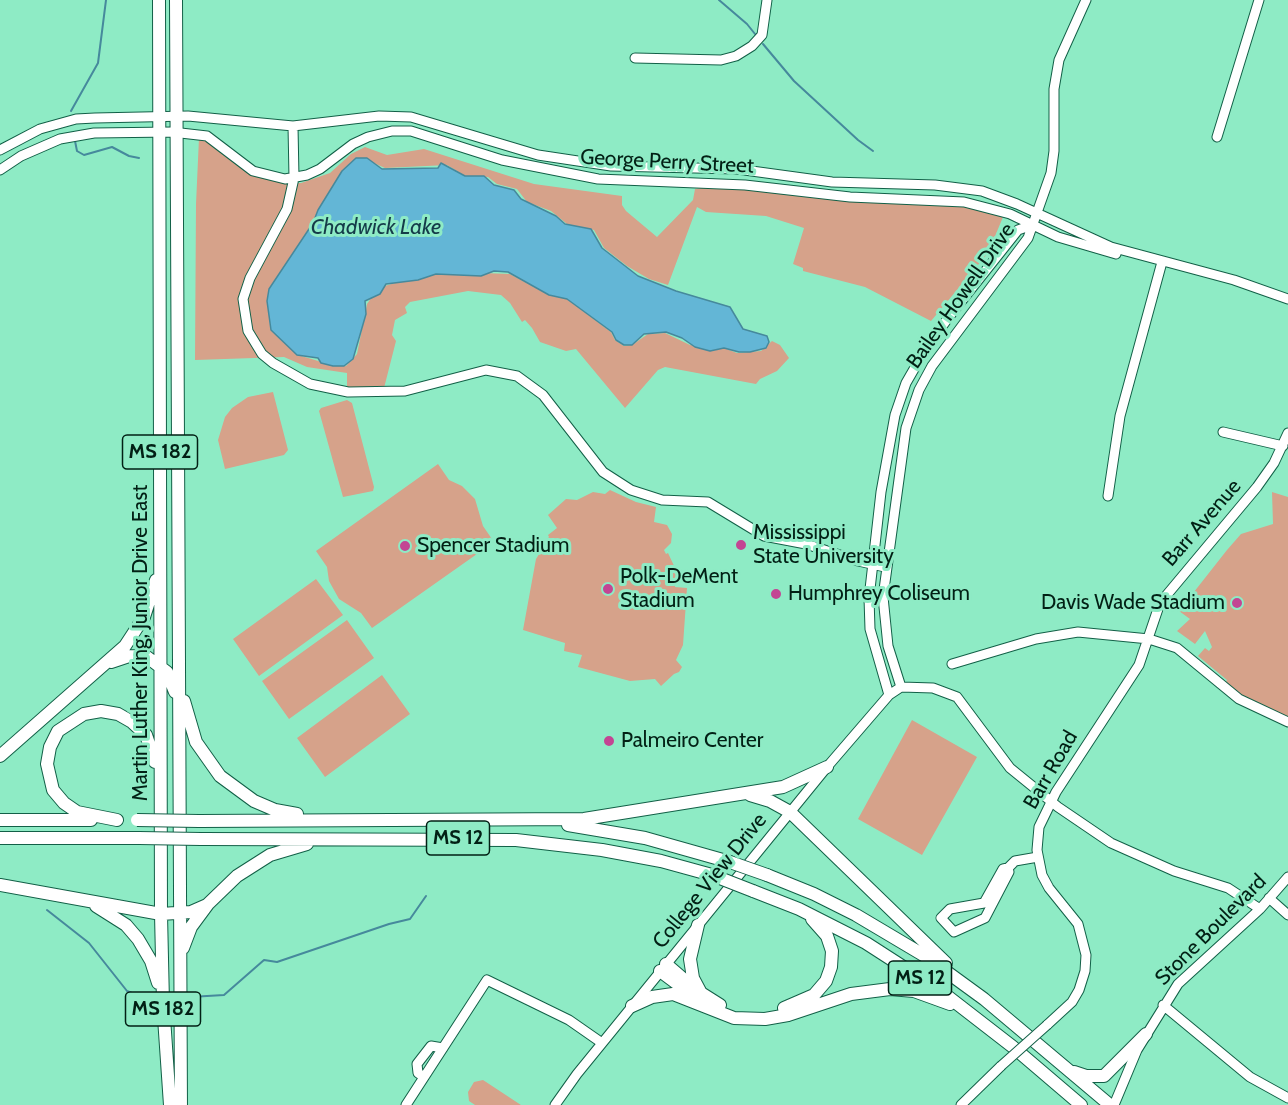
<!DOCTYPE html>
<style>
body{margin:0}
canvas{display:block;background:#8eebc5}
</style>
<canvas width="1288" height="1105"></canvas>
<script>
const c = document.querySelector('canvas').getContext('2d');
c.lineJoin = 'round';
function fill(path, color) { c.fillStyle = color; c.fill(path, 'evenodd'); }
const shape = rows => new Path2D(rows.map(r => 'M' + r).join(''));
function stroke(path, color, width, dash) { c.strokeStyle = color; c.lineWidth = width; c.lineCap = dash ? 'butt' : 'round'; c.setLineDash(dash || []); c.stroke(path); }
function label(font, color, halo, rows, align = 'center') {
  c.font = font + ' Cabin,sans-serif'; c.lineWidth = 6; c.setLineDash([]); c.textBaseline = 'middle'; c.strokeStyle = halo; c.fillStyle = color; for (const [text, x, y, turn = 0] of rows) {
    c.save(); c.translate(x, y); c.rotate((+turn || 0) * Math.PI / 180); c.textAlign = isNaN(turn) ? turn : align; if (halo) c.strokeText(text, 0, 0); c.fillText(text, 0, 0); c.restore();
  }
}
fill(shape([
 [199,138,212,143,247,172,283,183,301,183,330,173,351,154,365,147,387,155,424,149,534,184,622,196,622,205,626,211,657,237,693,200,695,189,708,187,729,187,837,200,963,206,1003,217,988,253,931,321,865,287,803,271,803,268,793,264,804,228,766,216,706,212,697,207,668,285,649,279,627,266,604,248,594,230,567,224,551,211,527,202,517,189,497,184,488,177,465,176,447,165,385,168,367,160,298,355,335,366,346,366,357,354,367,304,378,288,415,277,454,272,510,274,549,295,567,299,611,332,615,340,624,346,632,345,648,334,665,333,690,345,724,348,737,353,761,351,772,341,780,345,789,358,777,371,760,379,756,384,665,367,658,370,625,408,576,349,566,351,540,342,532,328,525,320,522,322,510,303,501,295,468,291,410,302,405,307,407,313,395,320,392,335,396,341,384,388,347,387,347,373,307,367,284,357,195,360,196,204],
 [273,392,288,450,284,455,225,469,218,440,225,417,232,408,248,397],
 [347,400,352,403,374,487,373,491,343,497,319,411,321,408],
 [438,464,449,480,462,486,475,499,483,526,494,542,372,628,361,613,339,599,329,581,327,567,316,551],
 [610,490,636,502,656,507,654,522,667,525,672,534,671,543,664,550,666,554,668,553,676,570,675,587,687,588,683,645,676,660,682,667,679,672,674,674,661,686,655,679,630,681,578,667,582,655,564,651,565,643,523,630,536,559,541,551,539,549,549,537,548,535,557,528,548,515,566,499,577,500,593,492,605,494],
 [1272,492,1288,497,1288,717,1249,701,1224,685,1227,680,1198,656,1205,648,1209,651,1212,647,1205,631,1195,644,1177,631,1190,619,1179,611,1227,550,1241,534,1273,524],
 [316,579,343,615,259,676,233,639],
 [347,620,374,658,289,719,262,681],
 [382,675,410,714,325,777,297,738],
 [912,720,977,757,922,855,858,819],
 [483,1080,521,1105,475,1105,469,1101,468,1092,474,1082]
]), '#d6a28a');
const water = shape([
 [356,158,367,158,382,169,438,168,441,163,465,176,484,176,494,185,514,190,521,199,556,216,565,224,591,229,602,248,638,276,676,291,730,307,743,329,767,336,769,342,766,348,750,352,739,352,724,348,710,351,695,347,682,338,666,332,644,334,632,345,624,345,616,340,612,332,567,299,549,295,508,272,494,271,481,276,436,274,418,280,386,284,380,294,365,301,366,314,353,359,344,366,333,366,321,363,318,358,297,355,271,330,267,301,269,289,313,223,318,210,342,171,356,158]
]);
fill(water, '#63b6d6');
stroke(water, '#46899c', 1.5);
stroke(shape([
 [719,0,747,24,755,34],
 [763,44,794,81,858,140,873,151],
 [71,111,98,63,106,0],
 [75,141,77,151,84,155,112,147,129,156,139,158],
 [47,910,89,943,127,991,137,995,149,996],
 [190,997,224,995,264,960,277,962,389,924,410,919,426,896]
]), '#46899c', 2);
const minor = shape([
 [635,58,721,60,736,56,752,46,762,35,767,0],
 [293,126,294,178,287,209,250,278,243,299,248,331,262,354,273,363,310,384,348,392,405,391,486,370,517,376,543,395,603,472,631,490,662,500,708,502,764,536,806,544,858,561,885,567],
 [1217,137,1259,0],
 [0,150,40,129,76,119,95,118,188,116,293,126,379,116,411,117,538,155,611,166,737,169,832,182,935,185,982,191,1017,204,1111,247,1234,280,1288,299],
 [0,170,21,156,60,139,94,133,172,132,207,136,253,171,285,179,307,175,320,169,353,144,368,137,392,131,411,131,502,160,598,179,745,185,850,197,964,202,1010,214,1058,237,1116,254],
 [1223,432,1283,446],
 [1108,496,1120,416,1162,262],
 [952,664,1036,639,1078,632,1149,639,1177,648,1239,699,1288,722],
 [901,687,888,646,883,597,906,428,919,390,932,366,1028,238,1051,173,1054,151,1054,89,1059,60,1086,0],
 [889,695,870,629,869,598,881,492,895,415,906,383,925,350,948,318,1018,230,1032,225],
 [1008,868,1009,872,985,918,954,932,941,918,950,909,984,903,1003,869,1008,868,1015,861,1038,857],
 [1269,898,1288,915],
 [1163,1005,1250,1077,1288,1098],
 [1047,1025,1072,1002,1079,990,1085,971,1086,955,1078,924,1049,888,1042,875,1037,850,1039,827,1056,792,1139,665,1160,603,1257,487,1274,463,1288,433],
 [424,1077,418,1073,417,1064,431,1046,443,1048],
 [406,1105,487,980,569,1020,602,1043],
 [555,1105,577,1074,827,767,889,695,901,687,933,688,957,697,1010,768,1058,807,1111,843,1174,871,1228,888,1260,909],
 [961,1105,1001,1066],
 [1114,1105,1137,1050,1178,984,1260,909,1288,877]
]);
const major = shape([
 [159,0,161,914,163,1003,170,1105],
 [176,0,181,1105],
 [111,662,129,656,147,657,167,672,175,692],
 [184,701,196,742,220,776,254,801,275,810,297,814],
 [0,756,125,646,144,617,156,580],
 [750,795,770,801,790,812,946,963],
 [0,820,91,820],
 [117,820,77,812,64,803,53,790,47,764,50,747,58,731,84,714,101,711,118,714,132,722,146,735,155,762],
 [199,821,584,819,783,787,827,767],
 [568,825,645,838,730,862],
 [0,838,139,838],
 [201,839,516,840,602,850,661,861,712,875],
 [767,875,814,894,856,915,925,956,984,999,1110,1105],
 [0,885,161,914,191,912,207,905],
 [753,891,799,909,866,943,942,992,1013,1047,1081,1105],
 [96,906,126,925,138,939,151,961,158,983],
 [698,925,690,959,693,978,701,993,720,1005],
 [183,948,191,927,208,904,237,876,270,855,307,844],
 [666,964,688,983],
 [660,971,695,997],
 [632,1006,652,997,673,994,734,1018,765,1019,788,1015,851,994,890,989,914,991,950,1004],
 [784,1008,814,995,826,981,831,967,832,951,827,936,812,919],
 [1074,1072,1086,1076,1104,1076,1146,1034]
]);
stroke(minor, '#126047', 11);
stroke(major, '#126047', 14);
stroke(minor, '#fff', 9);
stroke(major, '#fff', 12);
const minorBridge = shape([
 [1001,1066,1047,1025]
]);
const majorBridge = shape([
 [137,820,199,821],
 [139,838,201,839],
 [730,862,767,875],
 [712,875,753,891]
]);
stroke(minorBridge, '#126047', 11, []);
stroke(majorBridge, '#126047', 14, []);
stroke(minorBridge, '#fff', 9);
stroke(majorBridge, '#fff', 12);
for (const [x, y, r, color] of [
 [741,545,6,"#c34593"],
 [405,546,6,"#c34593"],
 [608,589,6,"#c34593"],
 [776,594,6,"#c34593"],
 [1237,603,6,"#c34593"],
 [609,741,6,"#c34593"]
]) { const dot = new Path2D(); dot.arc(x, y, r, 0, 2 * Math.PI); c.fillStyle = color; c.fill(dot); stroke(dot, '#8eebc5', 2); }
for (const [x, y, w] of [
 [160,452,75],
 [458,838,63],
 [920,978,63],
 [163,1009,75]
]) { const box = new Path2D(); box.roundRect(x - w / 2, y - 17, w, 34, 4.5); c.fillStyle = '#8eebc5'; c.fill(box); stroke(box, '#022015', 1.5); }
label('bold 20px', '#022015', null, [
 ["MS 182",160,452],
 ["MS 12",458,838],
 ["MS 12",920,978],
 ["MS 182",163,1009]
]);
label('21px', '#022015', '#8eebc5', [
 ["George Perry Street",667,162,3],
 ["Bailey Howell Drive",961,296,-55],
 ["Barr Avenue",1202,523,-49],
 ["Martin Luther King, Junior Drive East",141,643,-90],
 ["Barr Road",1051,770,-60],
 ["College View Drive",710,881,-51],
 ["Stone Boulevard",1211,930,-45]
]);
label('21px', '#022015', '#8eebc5', [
 ["Mississippi",753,533],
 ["State University",753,557],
 ["Spencer Stadium",417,546],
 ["Polk-DeMent",620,577],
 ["Stadium",620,601],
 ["Humphrey Coliseum",788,594],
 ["Davis Wade Stadium",1225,603,"right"],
 ["Palmeiro Center",621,741]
], 'left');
label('italic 22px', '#153b49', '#8eebc5', [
 ["Chadwick Lake",376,228]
]);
</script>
